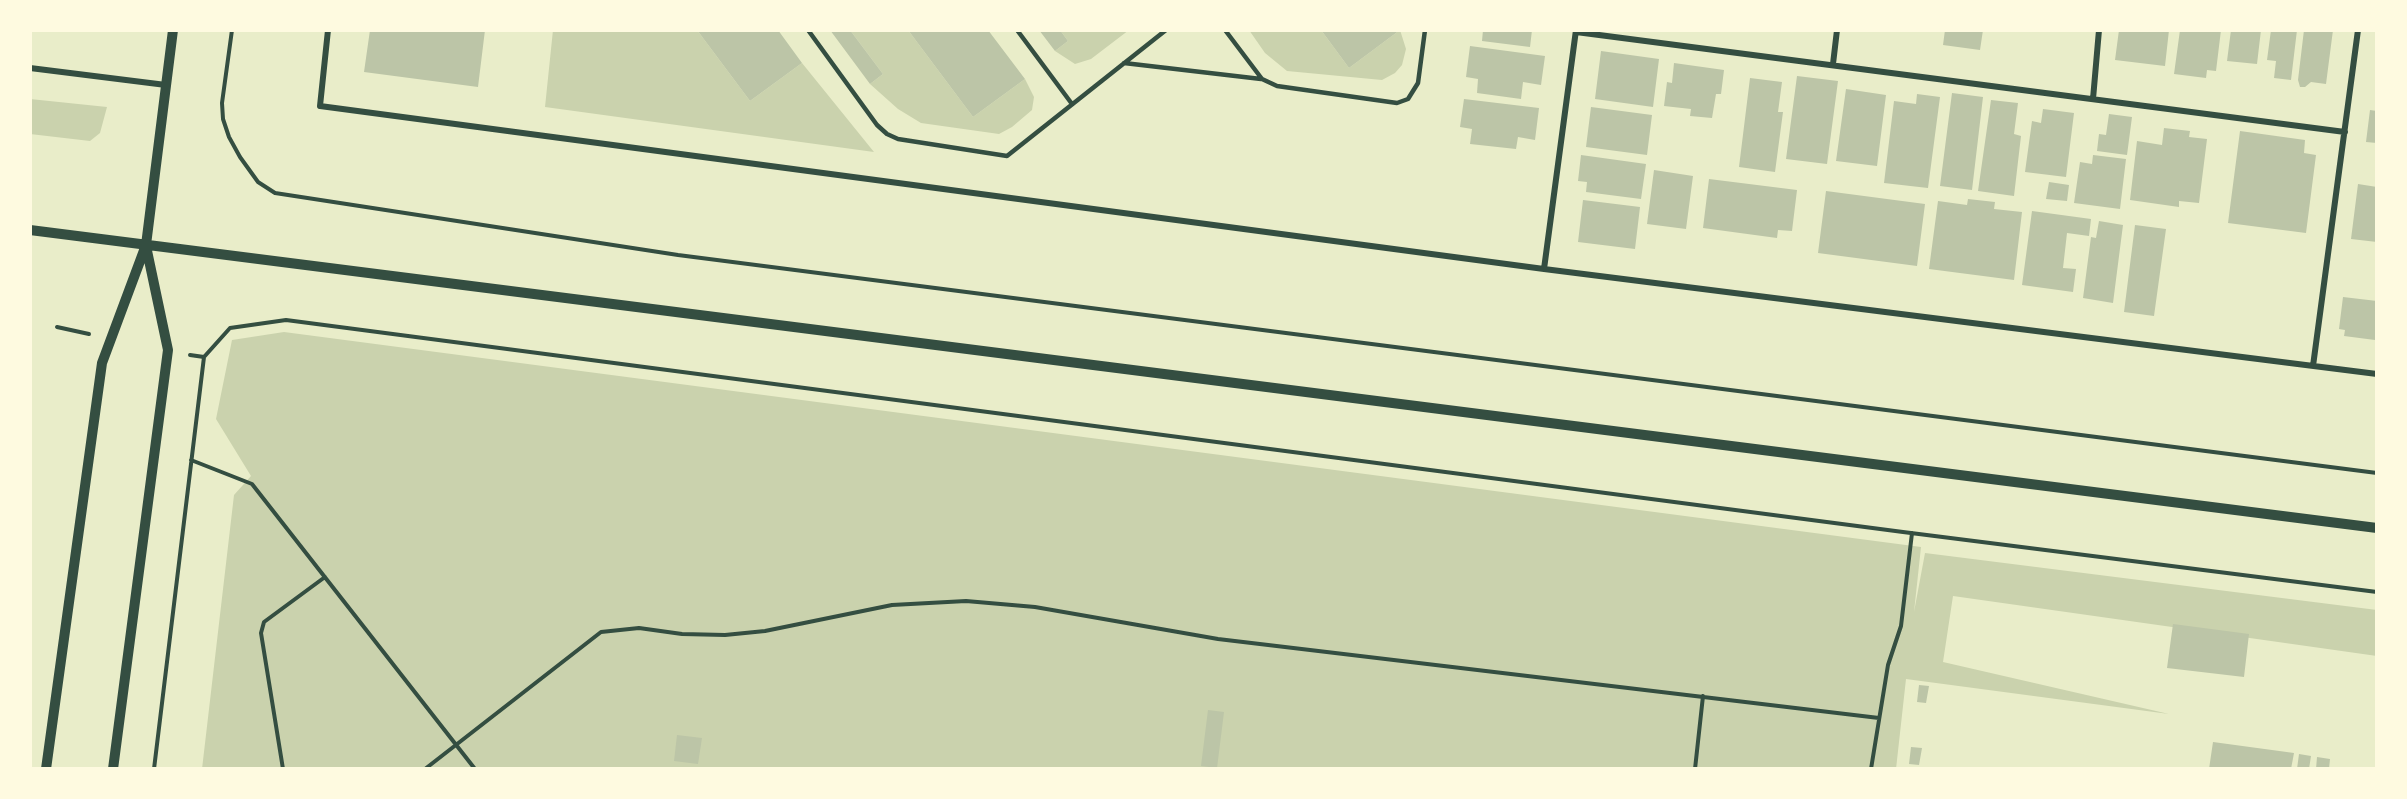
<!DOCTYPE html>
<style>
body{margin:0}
#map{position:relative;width:2407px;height:799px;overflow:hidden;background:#e9edc9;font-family:Overpass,sans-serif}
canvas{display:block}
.frame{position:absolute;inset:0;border:32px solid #fefae0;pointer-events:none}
</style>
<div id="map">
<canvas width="2407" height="799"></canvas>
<div class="frame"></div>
</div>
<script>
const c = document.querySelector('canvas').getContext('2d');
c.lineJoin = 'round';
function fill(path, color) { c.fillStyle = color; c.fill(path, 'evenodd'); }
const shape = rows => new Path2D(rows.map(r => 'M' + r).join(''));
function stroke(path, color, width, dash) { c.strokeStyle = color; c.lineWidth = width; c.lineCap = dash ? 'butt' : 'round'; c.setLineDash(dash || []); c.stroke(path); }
fill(shape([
 [553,30,697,30,750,101,802,63,874,152,545,107],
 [850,30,908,30,973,117,1025,79,1034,97,1032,110,1012,127,999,134,921,123,898,109,870,84,883,74],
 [1060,30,1129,30,1091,59,1075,64,1055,51,1068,41],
 [1249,30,1321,30,1349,68,1400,30,1406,49,1402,65,1395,73,1382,80,1287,71,1265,53],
 [30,99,107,107,100,133,90,141,30,134],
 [284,332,1921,547,1914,612,1925,553,2377,610,2377,656,1953,596,1943,662,2169,714,1906,679,1896,769,202,769,234,495,251,476,216,419,232,340]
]), '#cad2ad');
fill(shape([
 [370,30,485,30,478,87,364,72],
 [697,30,778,30,802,63,750,101],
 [830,30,850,30,883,74,870,84],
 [908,30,988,30,1025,79,973,117],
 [1039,30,1060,30,1068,41,1055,51],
 [1321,30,1400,30,1349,68],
 [1483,30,1532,30,1530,47,1482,41],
 [1945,30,1983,30,1980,50,1943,45],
 [2119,30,2169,30,2165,66,2115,60],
 [2180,30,2221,30,2216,71,2207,70,2206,78,2174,74],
 [2231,30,2261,30,2257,64,2227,61],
 [2271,30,2297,30,2291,80,2274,78,2276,61,2267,60],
 [2304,30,2333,30,2326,84,2311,82,2305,87,2300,87,2298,80],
 [1470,46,1545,56,1541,85,1523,82,1521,99,1477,93,1478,79,1466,77],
 [1601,51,1659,59,1653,107,1595,99],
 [1674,63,1724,70,1721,94,1716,94,1712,118,1690,116,1691,109,1664,106,1667,82,1672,83],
 [1797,76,1838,81,1827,164,1786,159],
 [1750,78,1782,82,1778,112,1783,112,1775,172,1739,167],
 [1846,89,1886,95,1877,166,1836,161],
 [1952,93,1983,97,1972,190,1940,186],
 [1917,94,1940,97,1928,188,1884,183,1894,101,1916,104],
 [1464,99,1539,108,1535,140,1518,137,1516,149,1470,144,1472,129,1460,127],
 [1991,100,2018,103,2014,134,2021,136,2014,196,1978,191],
 [1591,107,1652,115,1647,155,1586,147],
 [2043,109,2074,113,2066,177,2025,172,2032,121,2041,123],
 [2370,110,2377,111,2377,143,2366,142],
 [2109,114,2132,117,2127,155,2097,151,2099,134,2106,135],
 [2164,128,2190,131,2189,137,2207,139,2199,203,2179,201,2179,207,2130,200,2137,141,2162,145],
 [2240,131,2305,140,2304,153,2316,155,2306,233,2228,223],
 [1581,155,1646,164,1641,199,1586,192,1587,182,1578,181],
 [2093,155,2126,159,2120,209,2074,203,2080,162,2092,164],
 [1654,170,1693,176,1686,229,1647,224],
 [1709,179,1797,190,1792,231,1778,230,1777,238,1703,228],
 [2049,182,2069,185,2067,201,2046,199],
 [2358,184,2377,187,2377,242,2351,239],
 [1826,191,1925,204,1917,266,1818,253],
 [1968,199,1995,202,1994,209,2022,212,2014,280,1929,269,1938,201,1967,205],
 [1583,200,1640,207,1635,249,1578,242],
 [2032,211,2091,219,2089,236,2067,233,2063,268,2076,269,2073,292,2022,285],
 [2099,221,2123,225,2113,303,2083,298,2091,237,2096,238],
 [2135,225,2166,229,2154,316,2124,312],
 [2343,297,2377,301,2375,340,2344,336,2345,330,2339,329],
 [2173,624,2249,634,2244,677,2167,668],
 [1919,685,1929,686,1926,703,1917,702],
 [1208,710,1224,712,1217,768,1201,766],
 [677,735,702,738,698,764,674,761],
 [2213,742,2294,753,2291,769,2209,769],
 [1911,747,1922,748,1919,765,1909,764],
 [2299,754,2311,756,2309,769,2297,769],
 [2317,757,2330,759,2329,769,2316,769]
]), '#bcc5a7');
stroke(shape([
 [232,30,222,103,223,119,229,137,240,157,258,182,275,193,678,255,2377,473],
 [57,327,89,334],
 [190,355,204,357],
 [191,460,252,484,475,769],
 [154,769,204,357,230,328,286,320,1903,532,2377,592],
 [283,769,261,633,264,622,325,577],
 [425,769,601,632,639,628,682,634,725,635,765,631,892,605,966,601,1035,607,1218,639,1879,718],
 [1695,769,1703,696],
 [1871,769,1888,665,1901,626,1912,533]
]), '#344e41', 4);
stroke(shape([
 [808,30,877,125,887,134,898,139,1007,156,1166,30],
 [1017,30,1072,104],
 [1225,30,1262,79,1277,86,1397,103,1408,99,1418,83,1425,30],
 [1124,63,1261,79]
]), '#344e41', 4.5);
stroke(shape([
 [328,30,320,106,1544,269,2377,374],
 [1576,32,2345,132],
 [1833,64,1837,30],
 [30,68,166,85],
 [2093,99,2099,30],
 [1544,269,1576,30],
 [2313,366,2358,30]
]), '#344e41', 6);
stroke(shape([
 [30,230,2377,528],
 [46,769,102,363,146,245,173,30],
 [113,769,168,350,146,246]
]), '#344e41', 10);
</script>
